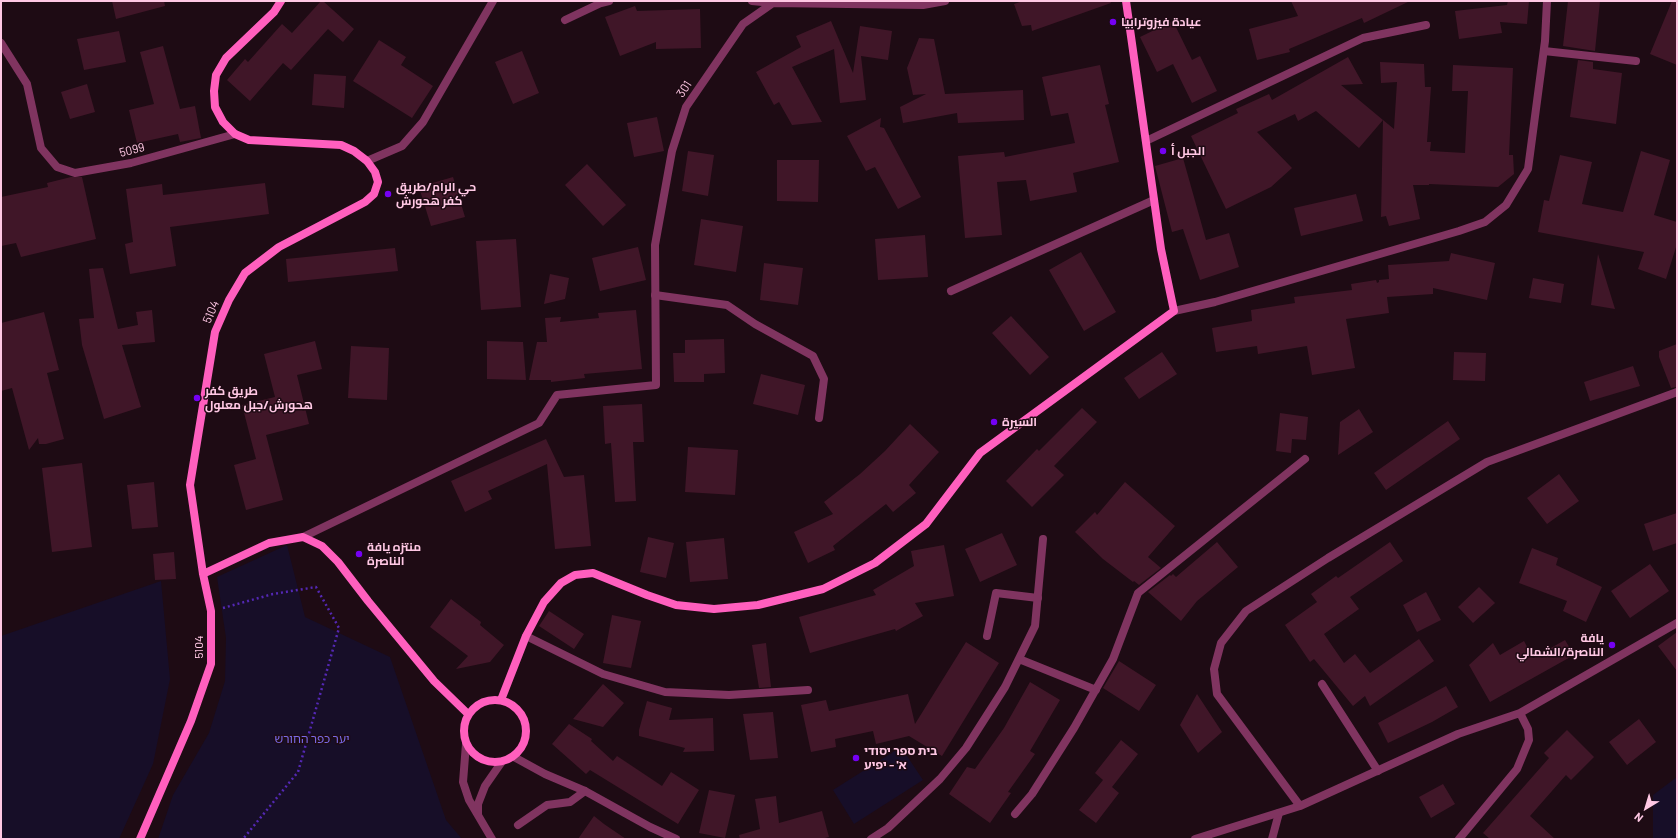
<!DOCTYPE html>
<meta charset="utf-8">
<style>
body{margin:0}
#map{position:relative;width:1678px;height:840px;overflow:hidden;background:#1e0b14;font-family:Barlow,sans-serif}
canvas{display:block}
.frame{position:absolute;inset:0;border:2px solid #ffc8e4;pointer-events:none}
.north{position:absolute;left:1626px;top:788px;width:40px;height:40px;-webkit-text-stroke:3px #1e0b14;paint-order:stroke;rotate:218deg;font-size:11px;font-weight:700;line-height:16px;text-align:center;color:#ffc8e4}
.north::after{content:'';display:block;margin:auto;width:14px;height:18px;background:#ffc8e4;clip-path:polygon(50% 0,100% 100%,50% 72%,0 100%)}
</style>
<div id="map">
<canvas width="1678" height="840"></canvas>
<div class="frame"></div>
<div class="north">N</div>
</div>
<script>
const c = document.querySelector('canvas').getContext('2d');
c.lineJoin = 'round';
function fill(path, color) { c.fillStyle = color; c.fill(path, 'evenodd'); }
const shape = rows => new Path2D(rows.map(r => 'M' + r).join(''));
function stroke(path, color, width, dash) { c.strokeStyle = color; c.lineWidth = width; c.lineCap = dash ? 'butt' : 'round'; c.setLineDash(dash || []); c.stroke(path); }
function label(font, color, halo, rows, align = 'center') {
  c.font = font + ' Barlow,Cairo,"Noto Sans Hebrew",sans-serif'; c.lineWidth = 3; c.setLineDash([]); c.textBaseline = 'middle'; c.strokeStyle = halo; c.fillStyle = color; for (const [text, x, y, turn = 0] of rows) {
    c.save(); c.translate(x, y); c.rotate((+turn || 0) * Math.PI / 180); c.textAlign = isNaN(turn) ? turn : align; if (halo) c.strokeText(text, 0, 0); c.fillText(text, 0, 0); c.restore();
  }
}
fill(shape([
 [287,545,305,617,390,657,446,820,462,839,158,839,173,795,209,733,225,681,226,638,217,577],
 [161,581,170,679,153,764,119,839,1,839,1,636],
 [901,747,923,780,854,824,833,790],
 [1677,777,1677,839,1653,839,1653,795]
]), '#170e28');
fill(shape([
 [112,1,164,1,165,6,116,19],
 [321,1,323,1,354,29,343,42,328,29,291,70,283,63,250,101,227,80,245,59,248,62,282,24,292,33],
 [1023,1,1110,1,1111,3,1032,31,1031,25,1022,26,1014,4],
 [1291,1,1410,1,1364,23,1362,18,1289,49,1290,52,1257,60,1249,29,1298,16],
 [1508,1,1529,1,1527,24,1500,22,1502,33,1459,39,1455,11,1507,5],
 [1568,1,1600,1,1595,51,1563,46],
 [1672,1,1677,1,1677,65,1650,54],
 [635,6,637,11,700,9,701,48,656,49,656,42,620,56,605,17],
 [831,21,853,73,860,26,892,31,888,60,861,56,866,100,840,103,834,49,792,67,822,122,792,125,779,102,774,105,756,72,801,47,796,36],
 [1173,21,1192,60,1200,56,1217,91,1192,103,1173,64,1157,72,1140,37],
 [119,31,126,62,84,70,77,39],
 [919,38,934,39,945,94,1023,90,1024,120,958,123,957,113,903,123,900,107,926,94,913,95,907,68],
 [379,40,406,57,401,65,433,86,412,118,353,81],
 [163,46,180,109,195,106,201,138,180,142,178,134,137,143,129,110,154,104,140,52],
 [522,51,539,93,513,104,495,62],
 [1348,57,1363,84,1341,85,1383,120,1359,148,1316,111,1298,121,1295,114,1257,132,1292,168,1271,187,1226,209,1191,136,1238,113,1236,109,1269,94,1272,100],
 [1578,60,1593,62,1593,69,1622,73,1616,124,1570,117],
 [1380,62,1424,64,1425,87,1431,87,1427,142,1431,142,1430,151,1465,153,1468,91,1452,91,1453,65,1513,68,1509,155,1513,155,1514,174,1498,187,1429,184,1429,185,1413,185,1420,219,1389,226,1386,216,1381,217,1383,120,1394,129,1397,82,1381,83],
 [1100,65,1109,104,1105,105,1119,162,1073,173,1077,192,1030,201,1026,180,997,182,1002,235,965,238,958,156,1004,152,1005,157,1075,143,1068,113,1051,116,1042,77],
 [314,74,346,76,344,108,312,105],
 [87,84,95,112,70,119,61,92],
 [657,117,664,151,634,157,627,123],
 [881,118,880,127,884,128,921,197,898,209,875,167,866,171,847,136],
 [688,151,714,155,708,196,682,191],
 [1641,151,1670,160,1654,215,1677,222,1677,244,1666,279,1638,269,1644,252,1538,232,1544,200,1549,201,1560,155,1592,162,1582,204,1623,212],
 [1183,158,1206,240,1229,233,1239,267,1200,280,1183,229,1172,232,1155,166],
 [777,160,819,160,818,202,777,201],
 [587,164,626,205,603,226,565,185],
 [71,177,82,177,96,239,21,257,16,243,1,246,1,197,48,187,47,183],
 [453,177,465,217,431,226,419,187],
 [265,183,269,214,170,227,176,266,130,274,125,244,133,242,126,189,162,184,163,195],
 [1356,194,1363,221,1301,236,1294,208],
 [701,219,743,226,736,272,694,265],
 [925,235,928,277,878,280,875,239],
 [516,239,521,307,481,310,476,241],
 [638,247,646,280,600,291,592,258],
 [395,248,398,271,288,282,286,259],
 [1081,252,1116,312,1084,331,1049,270],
 [1451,253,1495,263,1487,300,1433,288,1433,294,1387,297,1389,313,1346,319,1355,368,1312,375,1307,346,1258,354,1257,346,1216,352,1212,328,1252,321,1251,310,1295,303,1294,297,1352,290,1351,284,1376,280,1377,283,1379,282,1379,280,1389,279,1388,265,1449,261],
 [1598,254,1615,309,1591,305],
 [764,263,803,268,798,305,760,300],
 [103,268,118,329,138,325,136,312,152,310,155,342,122,345,141,407,104,419,82,345,79,319,94,318,89,269],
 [550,274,569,278,565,299,544,304],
 [1533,278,1564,284,1561,303,1529,298],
 [636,310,642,369,584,374,585,378,551,382,551,380,529,380,537,342,547,342,545,318,561,317,560,322,599,318,598,313],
 [44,312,59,370,47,373,64,439,46,444,39,444,38,438,29,450,12,388,1,391,1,323],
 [1011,316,1049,357,1030,375,992,333],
 [724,339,725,373,704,374,704,382,674,382,673,353,685,353,685,340],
 [315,341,322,369,297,375,309,424,266,435,283,500,246,510,234,465,256,459,242,405,275,397,264,354],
 [487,341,523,342,526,380,487,379],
 [1677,344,1677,387,1671,388,1659,357,1659,351],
 [351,346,389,348,387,400,348,398],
 [1162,352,1177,374,1139,399,1124,378],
 [1454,352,1486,353,1485,381,1453,380],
 [1633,366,1640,386,1590,401,1584,382],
 [761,374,805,385,798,415,753,404],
 [642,404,644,442,633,442,636,501,615,502,611,443,605,444,603,406],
 [1082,408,1097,422,1054,466,1064,475,1032,507,1006,481,1037,449,1039,451],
 [1359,409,1373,432,1338,455,1340,422],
 [1280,413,1308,417,1306,440,1292,439,1291,453,1276,451],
 [1448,421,1460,439,1386,490,1374,473],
 [910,424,939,452,909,485,916,493,893,512,886,504,833,546,835,550,808,563,794,532,833,514,824,502,860,474,885,451],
 [546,439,564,477,584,475,591,546,555,549,547,464,488,491,492,499,465,512,451,481],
 [688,447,738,450,735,495,685,492],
 [82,463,92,547,52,552,42,468],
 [1559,474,1579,501,1547,524,1527,498],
 [154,482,158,527,132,529,127,485],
 [1125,482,1175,526,1148,557,1161,568,1139,585,1134,581,1133,582,1103,559,1075,532,1095,512,1097,515],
 [1677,513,1677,543,1653,551,1644,524],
 [1002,533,1017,565,980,582,965,549],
 [648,537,674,543,666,578,640,572],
 [724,538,728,579,690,582,686,542],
 [1217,542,1238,567,1197,601,1181,621,1148,592,1170,575,1171,576,1173,574,1176,577],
 [1390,542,1403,561,1350,597,1359,609,1324,634,1344,663,1355,654,1370,673,1419,639,1434,661,1370,706,1365,696,1353,706,1314,659,1310,662,1285,625,1317,602,1311,594,1336,576,1338,578],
 [944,545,954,596,915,603,923,616,896,631,895,629,810,653,799,617,876,595,873,590,914,566,911,551],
 [1532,548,1558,558,1556,565,1602,587,1586,622,1563,611,1567,601,1519,583],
 [174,552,176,579,155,580,153,554],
 [1650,564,1669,591,1630,618,1611,591],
 [1479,587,1495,603,1473,623,1458,607],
 [1426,592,1441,620,1417,632,1403,605],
 [451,599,481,622,480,625,504,645,490,662,456,669,468,656,430,627],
 [549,611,584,634,574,649,539,626],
 [612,615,641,621,631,668,603,663],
 [1677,632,1677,671,1658,646],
 [1565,640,1574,655,1490,702,1469,665,1493,643,1500,655,1524,641,1533,658],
 [966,642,999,663,942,756,909,736,876,744,873,731,835,739,836,747,811,752,801,705,826,700,829,711,908,694,915,724],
 [766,643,771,687,759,688,752,645],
 [1119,661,1156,685,1139,711,1103,688],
 [1030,682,1060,700,1030,751,1035,754,1008,792,1011,793,990,823,949,794,967,767,975,769,1004,728],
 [603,684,624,703,603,727,573,719],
 [1446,686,1458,707,1432,722,1388,743,1378,723],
 [1197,694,1222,732,1198,753,1180,725],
 [647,701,672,708,669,720,713,718,714,751,683,752,685,748,639,736,639,730],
 [773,712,778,758,750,760,743,714],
 [1639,719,1656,742,1627,765,1609,742],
 [569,724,592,739,591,741,613,761,617,756,662,786,671,772,699,790,678,824,590,770,586,774,552,744],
 [1567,730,1594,757,1571,780,1566,775,1530,816,1555,839,1490,839,1483,833,1549,758,1544,753],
 [1121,740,1138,754,1112,787,1119,793,1096,823,1079,810,1103,780,1095,773],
 [1443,784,1455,804,1431,818,1419,797],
 [709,790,735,795,725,838,699,833],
 [776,796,779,823,822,811,829,837,821,839,740,839,739,835,760,829,755,799],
 [594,816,604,824,626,839,578,839]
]), '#401628');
stroke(shape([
 [223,608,273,594,316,587,339,628,298,772,243,839]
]), '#5428b4', 2.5, [2, 3]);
stroke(shape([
 [1544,51,1636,61],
 [655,295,727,305,755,324,813,356,824,379,819,418],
 [526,636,603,674,665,692,729,695,808,690],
 [987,636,996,593,1038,598],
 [1322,684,1378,771],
 [518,825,547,805,570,802,585,791],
 [1272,839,1279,813]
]), '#803460', 8);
stroke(shape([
 [752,1,773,3],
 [565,20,601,3,609,1],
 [1,43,27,84,41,148,57,167,75,173,131,163,235,134],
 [1146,141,1363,38,1426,25],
 [367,161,402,146,423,122,493,1],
 [951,291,1154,200],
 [1174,311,1215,302,1459,231,1485,222,1506,205,1528,169,1545,41,1547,1],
 [1677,392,1487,462,1328,558,1246,611,1221,643,1214,669,1217,694,1300,806,1458,734,1520,713,1677,623],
 [303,537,539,423,557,395,656,385,655,245,672,151,686,107,743,24,773,3,923,5,945,1],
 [1019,659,1096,690],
 [466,744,463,782,469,800,492,839],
 [514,757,545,774,585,791,650,827,676,839],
 [478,814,478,804,485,786,501,763],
 [1015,814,1032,794,1074,728,1113,659,1138,593,1305,459],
 [871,839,888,828,940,779,966,748,1005,687,1035,626,1043,539],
 [1195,839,1300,806],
 [1459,839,1517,769,1529,740,1528,729,1520,713]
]), '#803460', 8);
stroke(shape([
 [203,574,269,543,303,537,322,546,338,562,368,601,434,681,468,714],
 '464 731a31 31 0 1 1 62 0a31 31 0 1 1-62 0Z',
 [501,700,526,636,544,602,561,583,575,575,593,573,647,595,676,605,714,609,758,605,823,589,875,563,926,524,980,453,1174,311,1161,249,1126,1],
 [140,839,191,721,211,664,211,611,203,574,190,485,215,332,229,300,245,273,279,247,365,202,374,194,378,182,375,172,367,161,354,151,341,145,249,140,235,134,223,122,215,107,214,91,216,75,226,58,274,12,281,1]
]), '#ff5fbe', 8);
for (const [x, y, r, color] of [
 [1113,22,4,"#7500f3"],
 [1163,151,4,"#7500f3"],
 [388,194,4,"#7500f3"],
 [197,398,4,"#7500f3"],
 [994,422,4,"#7500f3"],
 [359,554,4,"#7500f3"],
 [1612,645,4,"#7500f3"],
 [856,758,4,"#7500f3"]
]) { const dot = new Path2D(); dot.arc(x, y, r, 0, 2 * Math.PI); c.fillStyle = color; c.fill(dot); stroke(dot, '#1e0b14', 1.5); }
label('bold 12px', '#ffc8e4', '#1e0b14', [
 ["عيادة فيزوترابيا",1121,22],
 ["الجبل أ",1171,151],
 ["حي الرام/طريق",396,187],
 ["كفر هحورش",396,201],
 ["طريق كفر",205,391],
 ["هحورش/جبل معلول",205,405],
 ["السيرة",1002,422],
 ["منتزه يافة",367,547],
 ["الناصرة",367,561],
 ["يافة",1604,638,"right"],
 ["الناصرة/الشمالي",1604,652,"right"],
 ["בית ספר יסודי",864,751],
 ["א' - יפיע",864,765]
], 'left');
label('12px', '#ffc8e4', '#1e0b14', [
 ["301",684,89,-57],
 ["5099",132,150,-14],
 ["5104",211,312,-67],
 ["5104",199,647,-90]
]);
label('12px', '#7a6ae7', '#1e0b14', [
 ["יער כפר החורש",312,739]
]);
</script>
